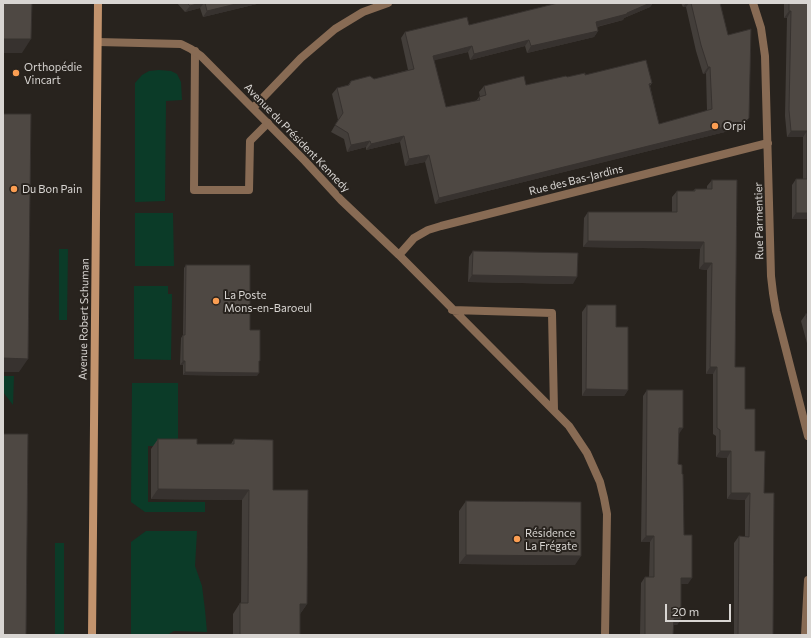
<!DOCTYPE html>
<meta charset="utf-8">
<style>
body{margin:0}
#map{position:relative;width:811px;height:638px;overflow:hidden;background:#28231e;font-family:Commissioner,sans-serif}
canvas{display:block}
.frame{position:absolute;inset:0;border:4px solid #d8d5d2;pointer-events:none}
.scale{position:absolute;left:665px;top:604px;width:66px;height:18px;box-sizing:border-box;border:2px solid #d8d5d2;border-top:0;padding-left:5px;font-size:12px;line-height:14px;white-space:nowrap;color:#d8d5d2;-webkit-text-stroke:3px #28231e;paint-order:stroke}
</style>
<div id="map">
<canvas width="811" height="638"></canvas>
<div class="frame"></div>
<div class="scale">20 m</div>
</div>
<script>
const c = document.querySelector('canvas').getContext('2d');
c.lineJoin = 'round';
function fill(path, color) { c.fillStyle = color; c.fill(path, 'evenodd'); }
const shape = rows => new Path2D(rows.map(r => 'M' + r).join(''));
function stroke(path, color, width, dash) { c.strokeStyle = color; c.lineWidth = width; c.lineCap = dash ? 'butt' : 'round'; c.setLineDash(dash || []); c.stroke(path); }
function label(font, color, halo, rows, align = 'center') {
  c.font = font + ' Commissioner,sans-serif'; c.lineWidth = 4; c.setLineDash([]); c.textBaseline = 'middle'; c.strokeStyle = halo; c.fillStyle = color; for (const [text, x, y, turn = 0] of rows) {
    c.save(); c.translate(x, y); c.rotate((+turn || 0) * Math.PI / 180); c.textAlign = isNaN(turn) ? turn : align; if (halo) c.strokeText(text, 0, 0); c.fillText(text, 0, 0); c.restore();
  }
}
fill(shape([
 [159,70,171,71,177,74,181,82,182,100,166,101,165,201,135,202,135,83,142,75,149,71],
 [135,213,173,213,174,266,135,266],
 [59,249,68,249,67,320,59,320],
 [134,286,168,286,168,294,172,294,171,360,134,359],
 [3,376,14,376,13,405,3,392],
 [132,383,178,383,178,446,148,446,148,502,205,502,205,512,145,512,131,502],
 [146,531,197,531,195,566,202,586,205,610,207,632,174,631,167,635,131,635,131,542],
 [55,543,64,543,64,635,55,635]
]), '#0b3b28');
stroke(shape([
 [195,51,194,190,249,190,250,141,268,123]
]), '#886b54', 8);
stroke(shape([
 [753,3,761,28,765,56,771,276,773,293,776,311,808,436],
 [98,42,181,44,191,49,201,56,305,161,341,200,399,255,569,426,587,453,600,482,604,498,607,514,605,635],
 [253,108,301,58,335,29,363,12,388,3],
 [399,255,414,238,428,230,441,226,768,143],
 [452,310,552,313,554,410],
 [805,635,808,580]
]), '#886b54', 8);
stroke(shape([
 [92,635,98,3]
]), '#c2936d', 8);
fill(shape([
 [177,3,261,3,203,17,200,8,185,12],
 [558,3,653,3,650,7,624,18,623,20,597,27,598,31,594,37,527,53,525,46,470,60,468,52,434,60,446,107,476,101,479,97,480,97,479,92,484,86,526,85,567,77,585,75,652,83,650,86,659,124,707,111,706,73,703,74,696,51,686,7,683,7,681,3,720,3,728,35,749,118,745,124,741,128,435,204,425,162,405,166,400,142,366,150,366,147,347,152,344,139,331,132,338,120,332,94,337,88,348,85,351,81,374,79,408,70,401,38,405,32,469,25],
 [784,3,808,3,808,219,792,219,792,185,796,179,803,179,803,137,787,137,785,116,787,18,784,18],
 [712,180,735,367,764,493,773,635,734,635,734,543,739,536,745,537,745,500,727,499,727,458,716,457,716,436,713,434,713,374,706,374,707,270,699,269,700,249,583,247,584,218,588,212,672,212,672,197,677,191,693,191,695,189,707,189,707,186],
 [473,251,573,284,468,282,469,257],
 [186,265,250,330,259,363,257,376,183,375,183,365,180,365,181,338,183,335,184,268],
 [587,305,616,327,628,390,624,396,582,396,582,312],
 [806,314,808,314,808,347,801,321],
 [647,390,679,434,678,464,688,584,681,584,681,619,677,625,673,625,673,635,640,635,641,583,645,577,649,577,650,542,641,542,643,396],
 [158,439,197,444,231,444,234,439,273,490,307,604,300,614,300,635,233,635,233,614,240,603,241,603,242,500,151,499,151,449],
 [466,501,575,565,459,564,459,511]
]), '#433e3a');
fill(shape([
 [200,3,204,3,200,8,185,12,190,6],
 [240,3,261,3,203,17,207,11],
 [650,3,653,3,650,7,624,18,623,20,591,28,596,22,627,13],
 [686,3,689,3,686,7,683,7],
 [789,11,791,11,787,18,784,18],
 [598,31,594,37,527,53,531,46],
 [3,39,31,39,22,53,3,53],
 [529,40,525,46,470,60,474,54],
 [472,46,468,52,428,62,433,56],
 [708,67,710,67,706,73,703,74],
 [749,118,745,124,741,128,435,204,439,198],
 [791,131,807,131,803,137,787,137],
 [404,136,400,142,366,150,371,144],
 [370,141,366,147,347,152,351,145],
 [429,155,425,162,405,166,409,159],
 [796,213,808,213,808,219,792,219],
 [588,241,704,242,700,249,583,247],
 [704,263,712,263,707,270,699,269],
 [472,275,577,277,573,284,468,282],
 [3,358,28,359,19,372,3,372],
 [183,361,185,361,183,365,180,365],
 [710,367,717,367,713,374,706,374],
 [185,372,259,373,257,376,183,375],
 [586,389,628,390,624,396,582,396],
 [679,428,683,428,679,434],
 [720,451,731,451,727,458,716,457],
 [158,489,249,490,242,500,151,499],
 [731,493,750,493,745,500,727,499],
 [646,536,654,536,650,542,641,542],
 [466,555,581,556,575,565,459,564],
 [681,578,692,578,688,584,677,584],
 [300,604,307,604,300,614,293,614],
 [674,619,681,619,677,625,669,625]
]), '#37322f');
const building = shape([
 [3,3,32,3,31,39,3,39,3,3],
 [187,3,200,3,190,6,187,3],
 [205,3,240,3,207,11,205,3],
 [558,3,650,3,627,13,627,14,596,22,598,31,531,46,529,40,474,54,472,46,433,56,446,107,480,100,479,97,486,95,484,86,524,76,526,85,566,76,567,77,585,73,585,75,646,60,652,83,649,84,659,124,712,109,710,67,708,67,701,45,691,3,720,3,728,35,751,29,749,118,745,122,439,198,429,155,409,159,404,136,371,144,370,141,351,145,348,133,335,125,343,113,337,88,349,85,351,81,370,76,374,79,414,69,405,32,467,17,469,25,558,3],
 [789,3,808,3,808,213,796,213,796,179,807,179,807,131,791,131,789,110,791,11,789,11,789,3],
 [3,114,31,114,28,359,3,358,3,114],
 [712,180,737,180,735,367,745,367,745,409,755,409,755,451,765,451,764,493,774,493,773,635,738,635,739,536,749,537,750,493,731,493,731,451,720,451,720,430,717,428,717,367,710,367,712,263,704,263,704,242,588,241,588,212,677,212,677,191,695,191,695,189,712,189,712,180],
 [473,251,578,253,577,277,472,275,473,251],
 [186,265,250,265,250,330,260,330,260,361,259,361,259,373,185,372,185,361,183,361,183,335,185,335,186,265],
 [587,305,616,305,616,327,628,327,628,390,586,389,587,305],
 [806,314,808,314,808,323,806,314],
 [647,390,683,390,683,428,679,428,678,464,682,465,682,474,683,474,684,535,692,535,692,578,681,578,681,619,674,619,673,635,645,635,645,577,654,577,654,536,646,536,647,390],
 [3,434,28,434,26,635,3,635,3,434],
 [158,439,197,439,197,444,234,444,234,439,273,440,273,490,308,490,307,604,300,604,300,635,240,635,240,603,248,603,249,490,158,489,158,439],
 [466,501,581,502,581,556,466,555,466,501]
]);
fill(building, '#4e4843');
stroke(building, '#37322f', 1);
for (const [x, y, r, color] of [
 [16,73,4,"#fb9e52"],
 [715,126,4,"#fb9e52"],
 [14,189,4,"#fb9e52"],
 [216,301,4,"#fb9e52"],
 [517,539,4,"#fb9e52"]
]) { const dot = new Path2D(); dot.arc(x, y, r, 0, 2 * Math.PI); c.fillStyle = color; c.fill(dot); stroke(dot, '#28231e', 1.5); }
label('11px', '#d8d5d2', '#28231e', [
 ["Orthopédie",24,67],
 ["Vincart",24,80],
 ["Orpi",723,126],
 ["Du Bon Pain",22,189],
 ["La Poste",224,295],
 ["Mons-en-Baroeul",224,308],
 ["Résidence",525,533],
 ["La Frégate",525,546]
], 'left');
label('11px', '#d8d5d2', '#28231e', [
 ["Avenue du Président Kennedy",297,138,46],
 ["Rue des Bas-Jardins",576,180,-14],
 ["Rue Parmentier",759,221,-91],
 ["Avenue Robert Schuman",84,319,-89]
]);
</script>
